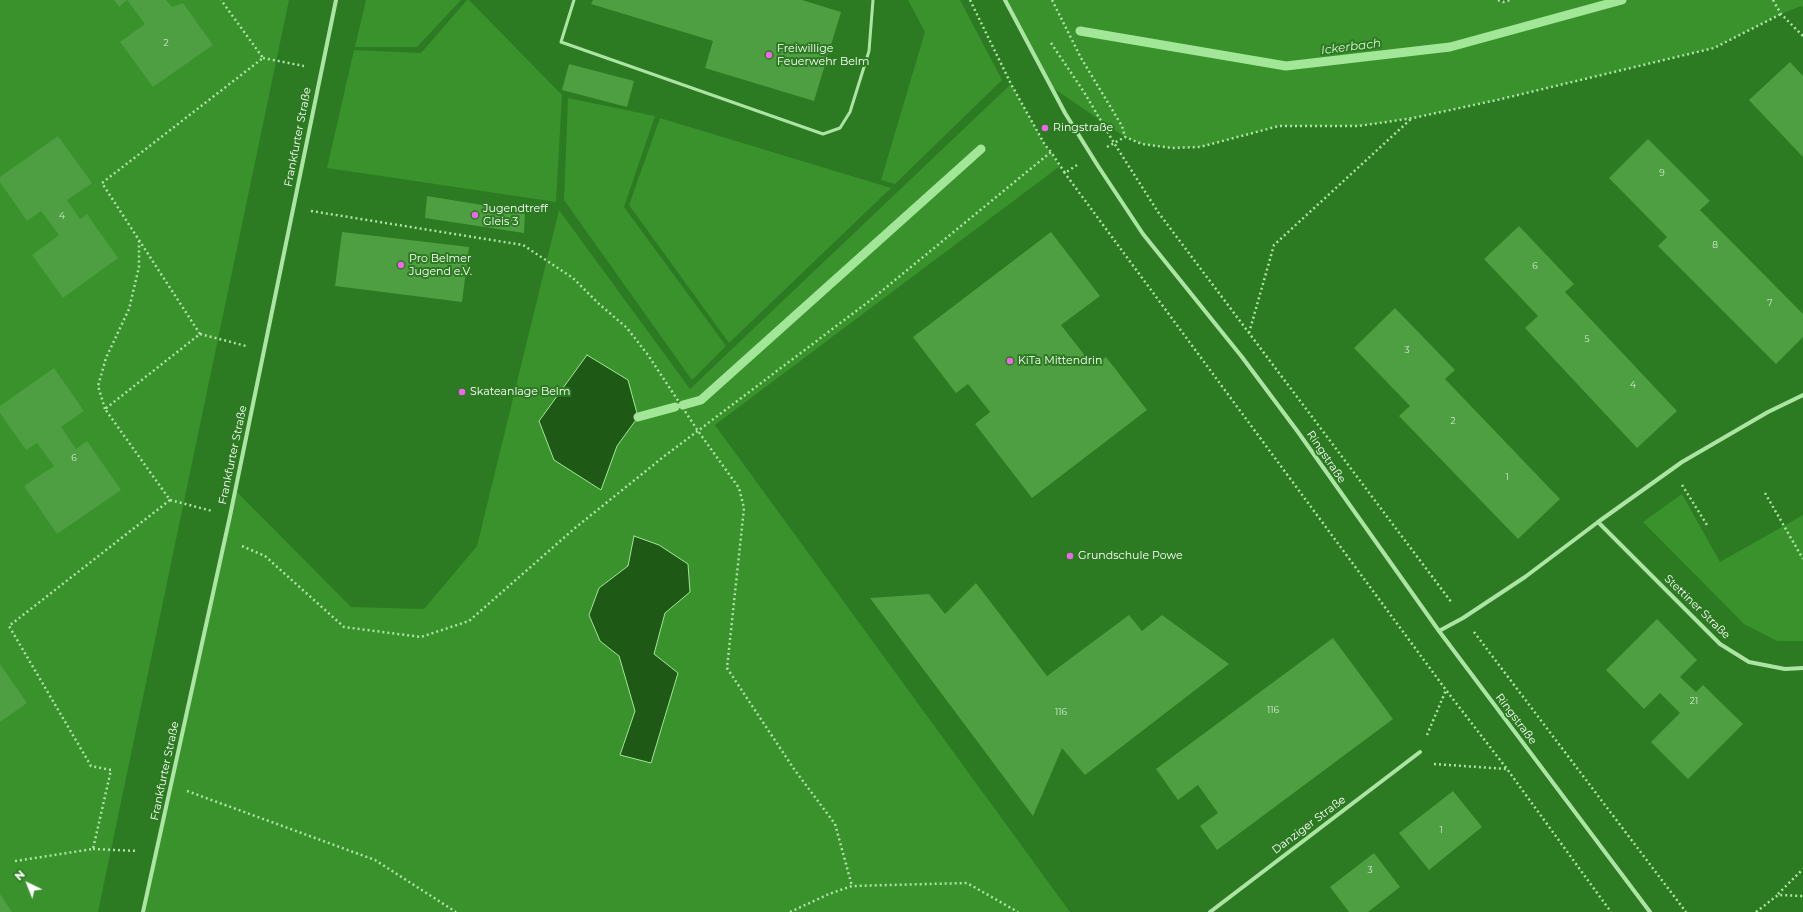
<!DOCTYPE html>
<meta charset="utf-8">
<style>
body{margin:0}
#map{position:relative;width:1803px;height:912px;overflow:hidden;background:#2c7a21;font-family:Montserrat,sans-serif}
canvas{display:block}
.north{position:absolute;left:8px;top:864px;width:40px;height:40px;-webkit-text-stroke:3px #2c7a21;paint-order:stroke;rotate:317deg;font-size:11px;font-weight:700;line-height:16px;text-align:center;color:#fff}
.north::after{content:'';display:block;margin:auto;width:14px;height:18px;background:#fff;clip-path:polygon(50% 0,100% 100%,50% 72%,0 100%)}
</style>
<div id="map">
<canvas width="1803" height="912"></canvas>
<div class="north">N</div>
</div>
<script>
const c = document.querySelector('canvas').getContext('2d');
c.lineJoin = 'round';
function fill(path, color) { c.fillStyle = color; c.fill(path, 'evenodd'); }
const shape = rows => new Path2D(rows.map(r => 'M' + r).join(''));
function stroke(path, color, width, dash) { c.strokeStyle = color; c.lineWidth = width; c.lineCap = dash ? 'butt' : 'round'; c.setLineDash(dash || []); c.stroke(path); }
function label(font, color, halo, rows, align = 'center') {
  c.font = font + ' Montserrat,sans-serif'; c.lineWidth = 4; c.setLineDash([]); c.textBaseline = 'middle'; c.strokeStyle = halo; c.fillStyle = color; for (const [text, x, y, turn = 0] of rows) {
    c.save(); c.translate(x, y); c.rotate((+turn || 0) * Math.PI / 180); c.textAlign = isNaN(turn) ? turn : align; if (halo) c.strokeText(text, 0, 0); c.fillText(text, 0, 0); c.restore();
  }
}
fill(shape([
 [0,0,289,0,98,912,0,912],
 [366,0,461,0,417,47,355,47],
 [467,0,469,0,562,95,556,202,327,168,354,50,421,53],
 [908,0,960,0,1002,80,895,184,881,180,925,32],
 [1005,0,1498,0,1503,2,1510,0,1803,0,1803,8,1801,6,1781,14,1714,48,1497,100,1413,118,1359,126,1279,126,1200,147,1172,148,1142,144,1125,137,1050,86],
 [1011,84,1045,145,1060,166,715,425,1070,912,143,912,235,490,351,607,424,609,477,546,559,210,690,389],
 [568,98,655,116,624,207,726,346,692,380,564,200],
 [660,118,891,188,729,343,629,205],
 [1682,494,1720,562,1803,515,1803,641,1777,641,1744,624,1643,522]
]), '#39922b');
const water = shape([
 [587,355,628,380,638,417,617,446,601,490,554,460,539,421,587,355],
 [634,536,659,545,688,564,690,592,665,613,654,654,678,673,651,763,620,755,635,711,619,656,600,641,589,615,599,588,628,566,634,536]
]);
fill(water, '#1e5a16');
stroke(water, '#a2e697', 1);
stroke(shape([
 [1080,31,1286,66,1450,47,1622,0],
 [683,405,701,400,981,149],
 [638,417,675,407]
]), '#a2e697', 9);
fill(shape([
 [114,0,166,0,172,7,183,3,213,45,153,87,120,42,145,24,127,0,119,7],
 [593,0,802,0,841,12,814,101,705,68,713,41,591,4],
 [1790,62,1803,76,1803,157,1749,100],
 [569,64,634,81,627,107,562,90],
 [58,136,92,183,67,200,80,219,87,214,118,258,63,298,32,255,59,235,41,211,27,221,0,182,0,177],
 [1648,139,1710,201,1700,210,1803,314,1803,337,1776,364,1658,246,1667,237,1609,178],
 [427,196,525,212,524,233,425,218],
 [1519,226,1574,284,1565,292,1677,411,1637,448,1525,328,1538,316,1484,259],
 [342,232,469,247,462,302,335,286],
 [1051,232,1100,296,1061,325,1093,366,1106,357,1147,410,1032,498,975,424,990,412,968,384,956,393,913,337],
 [1395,308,1455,370,1445,379,1560,499,1518,539,1399,416,1410,406,1354,348],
 [54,368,84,411,61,427,76,449,87,441,121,490,57,534,24,486,54,466,37,443,26,450,0,413,0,406],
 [976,583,1047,676,1129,615,1142,631,1162,615,1229,664,1085,775,1062,748,1033,816,870,598,929,594,945,614],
 [1657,619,1697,660,1680,677,1696,692,1703,685,1743,724,1688,779,1651,742,1680,713,1660,693,1644,709,1606,670],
 [1333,638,1393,719,1217,850,1200,826,1218,813,1198,785,1178,800,1156,769],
 [0,664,27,703,0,722],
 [1453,791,1482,827,1429,870,1399,833],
 [1374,853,1400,887,1368,912,1349,912,1330,887],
 [0,894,12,912,0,912]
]), '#4d9f41');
stroke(shape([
 [970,0,1011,84,1045,145,1052,153],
 [1052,0,1081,58,1122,126,1125,137],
 [1498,0,1503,2,1510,0],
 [1773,0,1781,14,1803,36],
 [1051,43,1084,92,1114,143,1158,212,1452,603],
 [263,58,304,66],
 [1107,147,1125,137,1142,144,1172,148,1200,147,1279,126,1359,126,1413,118,1497,100,1714,48,1781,14],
 [1064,172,1446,690,1507,769,1611,912],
 [311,211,523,245,573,278,598,303,627,328,648,355,698,431,739,488,744,508,727,668,794,769,835,824,852,886],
 [1249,333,1274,245,1412,118],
 [200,334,246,346],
 [105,409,98,386,106,358,129,309,139,267,139,241],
 [1682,485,1707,525],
 [1765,493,1803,559],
 [170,500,212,511],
 [242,546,265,556,344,627,421,637,469,621,575,528,662,458,872,299,1051,152,1065,173,1077,165],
 [1474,632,1686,912],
 [1427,735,1446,690],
 [1434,764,1507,769],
 [187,791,375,860,456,912],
 [93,849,138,851],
 [15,861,93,849,111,770,91,766,9,626,170,500,105,409,200,334,102,183,263,58,221,0],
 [1778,894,1803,869],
 [790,912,829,894,852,886,967,883,1018,912],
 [1756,912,1778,895,1803,896]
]), '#ace5a3', 2.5, [2, 3]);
stroke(shape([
 [574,0,561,42,823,134,840,128,850,112,869,51,873,0]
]), '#ace5a3', 3);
stroke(shape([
 [1005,0,1065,113,1098,166,1143,234,1242,357,1298,432,1439,631,1650,912],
 [1598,522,1720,644,1749,662,1785,669,1803,668],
 [1439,631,1463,618,1525,577,1598,522,1682,462,1768,412,1803,395],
 [143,912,230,516,336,0],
 [1210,912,1420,752]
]), '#ace5a3', 4);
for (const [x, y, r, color] of [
 [769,55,4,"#f165ed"],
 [1045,128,4,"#f165ed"],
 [475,215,4,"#f165ed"],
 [401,265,4,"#f165ed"],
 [1010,361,4,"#f165ed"],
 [462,392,4,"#f165ed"],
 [1070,556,4,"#f165ed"]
]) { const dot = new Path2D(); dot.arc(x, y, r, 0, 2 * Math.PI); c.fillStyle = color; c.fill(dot); stroke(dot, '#2c7a21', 1.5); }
label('9px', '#d2e7d0', null, [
 ["2",166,43],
 ["9",1662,173],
 ["4",62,216],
 ["8",1715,245],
 ["6",1535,266],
 ["7",1770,303],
 ["5",1587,339],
 ["3",1407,350],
 ["4",1633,385],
 ["2",1453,421],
 ["6",74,458],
 ["1",1507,477],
 ["21",1694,701],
 ["116",1273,710],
 ["116",1061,712],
 ["1",1441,830],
 ["3",1370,870]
]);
label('11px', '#fff', '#2c7a21', [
 ["Freiwillige",777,49],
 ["Feuerwehr Belm",777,62],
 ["Ringstraße",1053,128],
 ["Jugendtreff",483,209],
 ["Gleis 3",483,222],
 ["Pro Belmer",409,259],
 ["Jugend e.V.",409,272],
 ["KiTa Mittendrin",1018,361],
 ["Skateanlage Belm",470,392],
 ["Grundschule Powe",1078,556]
], 'left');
label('11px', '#fff', '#2c7a21', [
 ["Frankfurter Straße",298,137,-79],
 ["Frankfurter Straße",233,455,-78],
 ["Ringstraße",1326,457,56],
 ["Stettiner Straße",1697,607,44],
 ["Ringstraße",1516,719,53],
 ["Frankfurter Straße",165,771,-78],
 ["Danziger Straße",1309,825,-37]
]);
label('italic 12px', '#d4f4ce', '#2c7a21', [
 ["Ickerbach",1351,47,-7]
]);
</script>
